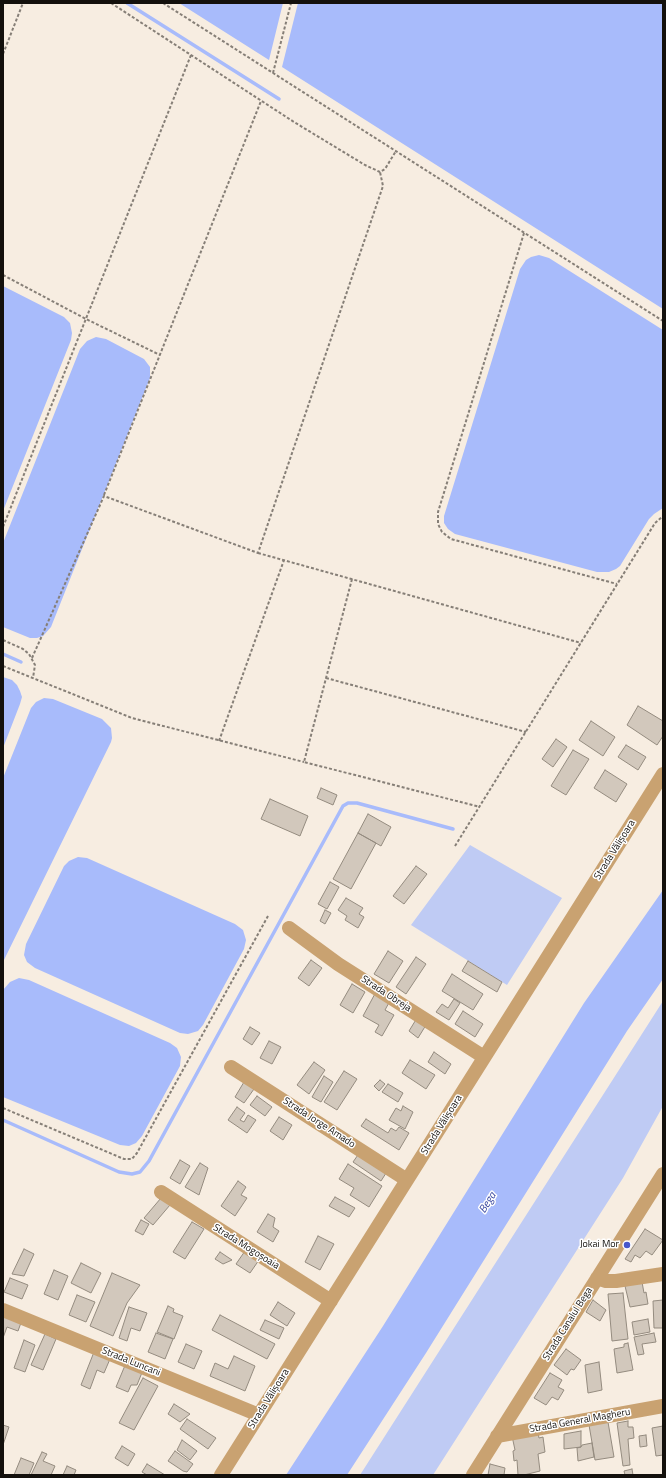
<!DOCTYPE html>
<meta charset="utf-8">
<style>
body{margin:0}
#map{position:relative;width:666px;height:1478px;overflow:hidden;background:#f7ede1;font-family:"Titillium Web",sans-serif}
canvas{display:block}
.frame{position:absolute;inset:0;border:4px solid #13100c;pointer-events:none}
</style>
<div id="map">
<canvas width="666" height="1478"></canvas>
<div class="frame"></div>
</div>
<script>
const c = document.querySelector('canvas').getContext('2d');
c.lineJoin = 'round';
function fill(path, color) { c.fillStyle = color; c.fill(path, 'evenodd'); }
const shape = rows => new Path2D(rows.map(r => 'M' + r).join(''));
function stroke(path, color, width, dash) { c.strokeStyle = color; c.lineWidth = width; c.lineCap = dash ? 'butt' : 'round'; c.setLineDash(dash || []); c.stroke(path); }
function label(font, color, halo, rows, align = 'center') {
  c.font = font + ' "Titillium Web",sans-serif'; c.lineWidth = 3; c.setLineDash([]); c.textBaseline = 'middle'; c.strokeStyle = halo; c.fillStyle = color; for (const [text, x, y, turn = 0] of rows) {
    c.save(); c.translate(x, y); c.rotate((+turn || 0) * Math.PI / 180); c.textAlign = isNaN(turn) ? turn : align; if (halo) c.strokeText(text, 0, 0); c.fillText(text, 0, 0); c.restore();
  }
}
fill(shape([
 [470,845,562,898,507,985,411,925],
 [663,1001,663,1106,623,1178,433,1475,360,1475]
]), '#bfcbf4');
fill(shape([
 [179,3,283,3,269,60],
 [298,3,663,3,663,309,282,67],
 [539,255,549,258,663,330,663,508,654,514,649,519,620,566,616,569,609,572,597,572,455,534,448,529,444,523,444,516,520,269,526,260,531,257],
 [3,286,64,317,70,323,72,333,71,340,3,511],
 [96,337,106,339,144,359,150,367,150,378,51,627,43,636,37,638,30,638,3,627,3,543,80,349,87,341],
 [3,677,12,680,17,685,20,691,22,697,20,704,3,748],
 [44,698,53,699,102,719,111,728,112,738,111,742,3,962,3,778,31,708,36,702],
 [78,857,87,858,235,924,243,930,246,940,244,949,203,1025,198,1031,188,1034,180,1033,35,968,27,962,24,955,26,944,64,866,69,861],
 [663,890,663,979,627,1031,426,1353,347,1475,286,1475,383,1326,584,1003],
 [19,978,29,980,170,1043,177,1048,181,1057,180,1066,142,1136,136,1143,129,1146,120,1145,3,1097,3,990,10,982]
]), '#a8bbfb');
stroke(shape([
 [127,3,279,99],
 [3,654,21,662],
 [3,1120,119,1172,132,1174,140,1172,149,1161,343,806,348,803,357,803,453,829]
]), '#a8bbfb', 3.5);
const building = shape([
 [638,706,663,721,663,736,657,745,627,725,638,706],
 [591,721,615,737,603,756,579,740,591,721],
 [556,739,567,747,553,767,542,759,556,739],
 [626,745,646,757,638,770,618,757,626,745],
 [573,750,589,759,566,795,551,786,573,750],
 [605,770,627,784,616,802,594,788,605,770],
 [321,788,337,795,333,805,317,798,321,788],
 [270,799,308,816,300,836,261,819,270,799],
 [368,814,391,827,381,846,358,833,368,814],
 [358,833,376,843,351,889,333,879,358,833],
 [416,866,427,874,404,904,393,896,416,866],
 [330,882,339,887,327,909,318,904,330,882],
 [346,898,363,908,359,914,364,917,358,928,345,920,347,916,338,910,346,898],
 [325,910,331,913,325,924,320,921,325,910],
 [388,951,403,961,389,983,374,974,388,951],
 [416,957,426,964,406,994,396,987,416,957],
 [311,960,322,968,309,986,298,978,311,960],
 [468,961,502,982,497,992,462,971,468,961],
 [452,974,483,994,473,1010,442,991,452,974],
 [352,984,365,992,353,1013,340,1005,352,984],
 [377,990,391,999,385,1010,394,1015,382,1036,375,1032,379,1025,363,1016,377,990],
 [454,999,460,1003,449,1020,436,1012,442,1004,448,1008,454,999],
 [463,1011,483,1024,475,1037,455,1024,463,1011],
 [417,1018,426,1025,418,1038,409,1031,417,1018],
 [250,1027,260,1033,252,1045,243,1039,250,1027],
 [269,1041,281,1047,272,1064,260,1058,269,1041],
 [434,1052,451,1064,445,1074,428,1062,434,1052],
 [410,1060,435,1075,426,1089,402,1073,410,1060],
 [314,1062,325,1070,309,1094,297,1085,314,1062],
 [344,1071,357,1079,337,1110,324,1102,344,1071],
 [324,1076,333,1082,321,1102,312,1097,324,1076],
 [380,1080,385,1084,379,1091,374,1086,380,1080],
 [244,1082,254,1089,244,1103,235,1097,244,1082],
 [388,1084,403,1093,398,1102,382,1092,388,1084],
 [257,1096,272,1107,265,1116,250,1105,257,1096],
 [403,1106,413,1112,405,1129,389,1120,396,1108,401,1111,403,1106],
 [237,1107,245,1113,240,1120,244,1122,248,1115,256,1120,247,1133,228,1120,237,1107],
 [279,1117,292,1125,283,1140,270,1131,279,1117],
 [366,1119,388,1133,391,1128,396,1131,399,1127,409,1133,399,1150,361,1126,366,1119],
 [360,1152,388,1170,381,1181,353,1162,360,1152],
 [180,1160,190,1166,180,1184,170,1178,180,1160],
 [200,1163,208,1168,199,1195,185,1187,200,1163],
 [348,1164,382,1186,369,1207,350,1195,354,1188,339,1179,348,1164],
 [238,1181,246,1187,241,1195,247,1198,235,1216,221,1206,238,1181],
 [335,1197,355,1208,349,1217,329,1206,335,1197],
 [161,1198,170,1205,153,1225,144,1218,161,1198],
 [268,1214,275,1218,273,1227,279,1231,273,1242,257,1232,268,1214],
 [141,1220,149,1224,143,1235,135,1231,141,1220],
 [192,1222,204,1229,185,1259,173,1252,192,1222],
 [645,1229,663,1240,652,1255,646,1251,640,1258,635,1255,631,1262,625,1259,645,1229],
 [318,1236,334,1244,320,1270,305,1262,318,1236],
 [24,1249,34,1254,24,1276,12,1274,24,1249],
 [245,1251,259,1260,250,1273,236,1264,245,1251],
 [220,1252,232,1260,223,1264,215,1259,220,1252],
 [81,1263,101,1273,91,1293,71,1283,81,1263],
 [54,1270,68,1276,58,1300,44,1294,54,1270],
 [112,1273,140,1285,127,1303,113,1336,90,1326,112,1273],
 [10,1278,28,1285,22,1299,4,1292,10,1278],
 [642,1282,644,1293,646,1292,648,1304,630,1307,625,1286,642,1282],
 [623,1293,628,1339,612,1341,608,1294,623,1293],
 [77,1295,95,1302,86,1322,69,1315,77,1295],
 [593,1300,606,1310,600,1321,586,1312,593,1300],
 [663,1300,663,1328,654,1328,653,1301,663,1300],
 [278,1302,295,1313,287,1326,270,1315,278,1302],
 [168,1306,174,1309,173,1312,183,1316,174,1339,157,1332,168,1306],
 [129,1307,147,1313,140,1331,131,1328,127,1341,119,1338,129,1307],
 [3,1312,22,1320,18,1331,7,1327,3,1338,3,1312],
 [220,1315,275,1344,267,1359,212,1330,220,1315],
 [648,1319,650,1332,634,1335,632,1322,648,1319],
 [265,1320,284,1328,279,1339,260,1330,265,1320],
 [156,1333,173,1339,165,1359,148,1352,156,1333],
 [654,1333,656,1342,642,1344,644,1354,638,1355,634,1337,654,1333],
 [45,1334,56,1339,43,1370,31,1365,45,1334],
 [24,1340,35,1345,25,1372,14,1368,24,1340],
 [628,1343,633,1370,617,1373,614,1349,624,1347,624,1344,628,1343],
 [186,1344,202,1351,194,1369,178,1362,186,1344],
 [566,1349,581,1360,574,1370,571,1369,567,1375,554,1365,566,1349],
 [94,1352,110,1359,104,1373,97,1370,90,1389,81,1385,94,1352],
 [234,1356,255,1366,245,1391,210,1376,215,1363,228,1369,234,1356],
 [599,1362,602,1390,588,1393,585,1365,599,1362],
 [126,1363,143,1370,137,1385,131,1385,128,1392,116,1387,126,1363],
 [550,1373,562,1380,558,1387,564,1390,558,1400,552,1397,546,1405,534,1398,550,1373],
 [143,1378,158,1386,134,1430,119,1423,143,1378],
 [174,1404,190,1414,180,1422,168,1414,174,1404],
 [187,1419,216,1438,208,1449,180,1429,187,1419],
 [628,1421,628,1427,633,1427,634,1438,628,1439,630,1465,623,1466,617,1423,628,1421],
 [608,1422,614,1457,595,1460,589,1425,608,1422],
 [3,1425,9,1427,3,1445,3,1425],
 [663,1426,663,1455,656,1456,652,1428,663,1426],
 [581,1431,581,1447,564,1449,564,1434,581,1431],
 [538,1433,539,1438,543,1437,545,1452,538,1454,540,1471,524,1475,518,1475,517,1460,514,1461,513,1451,515,1450,512,1436,538,1433],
 [646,1435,647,1446,640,1447,639,1436,646,1435],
 [182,1440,197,1451,190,1460,177,1450,182,1440],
 [592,1443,594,1457,578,1461,577,1448,581,1447,582,1445,592,1443],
 [122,1446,135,1454,128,1466,115,1458,122,1446],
 [175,1451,193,1464,187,1472,183,1471,168,1461,175,1451],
 [42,1452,47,1454,43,1461,55,1466,51,1475,31,1475,42,1452],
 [21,1458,34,1463,29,1475,14,1475,21,1458],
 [147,1464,165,1475,147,1475,142,1472,147,1464],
 [490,1464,505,1468,504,1475,488,1475,490,1464],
 [67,1466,76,1470,74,1475,63,1475,67,1466],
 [632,1469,633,1475,625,1475,624,1471,632,1469]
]);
fill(building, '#d2c8bc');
stroke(building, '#948b7f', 1);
stroke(shape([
 [111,3,294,122,365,165,380,172,385,169,396,151],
 [163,3,663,321],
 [3,54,23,3],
 [273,73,291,3],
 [524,233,438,512,438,524,442,532,451,539,617,584],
 [3,275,86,319,160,355],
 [104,495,261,101],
 [3,527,191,55],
 [258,553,581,643],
 [352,579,304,762,480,807],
 [3,640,23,649,29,654,35,665,33,678],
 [32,658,104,496,258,553,383,186,380,172],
 [3,666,132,718,304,762],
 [326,678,526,732],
 [219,741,284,560],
 [455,846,655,523,663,516],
 [3,1108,124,1159,132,1159,137,1153,268,916]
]), '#867f77', 2, [3, 2]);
stroke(shape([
 [289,928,338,964,484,1057],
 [231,1067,407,1180],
 [161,1192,331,1301],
 [597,1278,606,1281,616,1281,663,1274],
 [3,1310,259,1415],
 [497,1436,663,1406],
 [221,1475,663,774],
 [473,1475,663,1174]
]), '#c9a271', 14);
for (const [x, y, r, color] of [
 [627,1245,4,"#4657cc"]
]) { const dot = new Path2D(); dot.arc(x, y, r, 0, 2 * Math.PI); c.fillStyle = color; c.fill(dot); stroke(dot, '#fff', 1.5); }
label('10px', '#13100c', '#fff', [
 ["Strada Vălișoara",615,850,-58],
 ["Strada Obreja",386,994,33],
 ["Strada Jorge Amado",319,1123,33],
 ["Strada Vălișoara",442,1125,-58],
 ["Strada Mogoșoaia",246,1247,32],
 ["Strada Canalul Bega",568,1324,-58],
 ["Strada Luncani",131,1362,22],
 ["Strada Vălișoara",269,1399,-58],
 ["Strada General Magheru",580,1421,-10]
]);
label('10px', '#13100c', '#fff', [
 ["Jokai Mor",619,1245]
], 'right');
label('italic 11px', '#34429d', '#fff', [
 ["Bega",488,1203,-58]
]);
</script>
